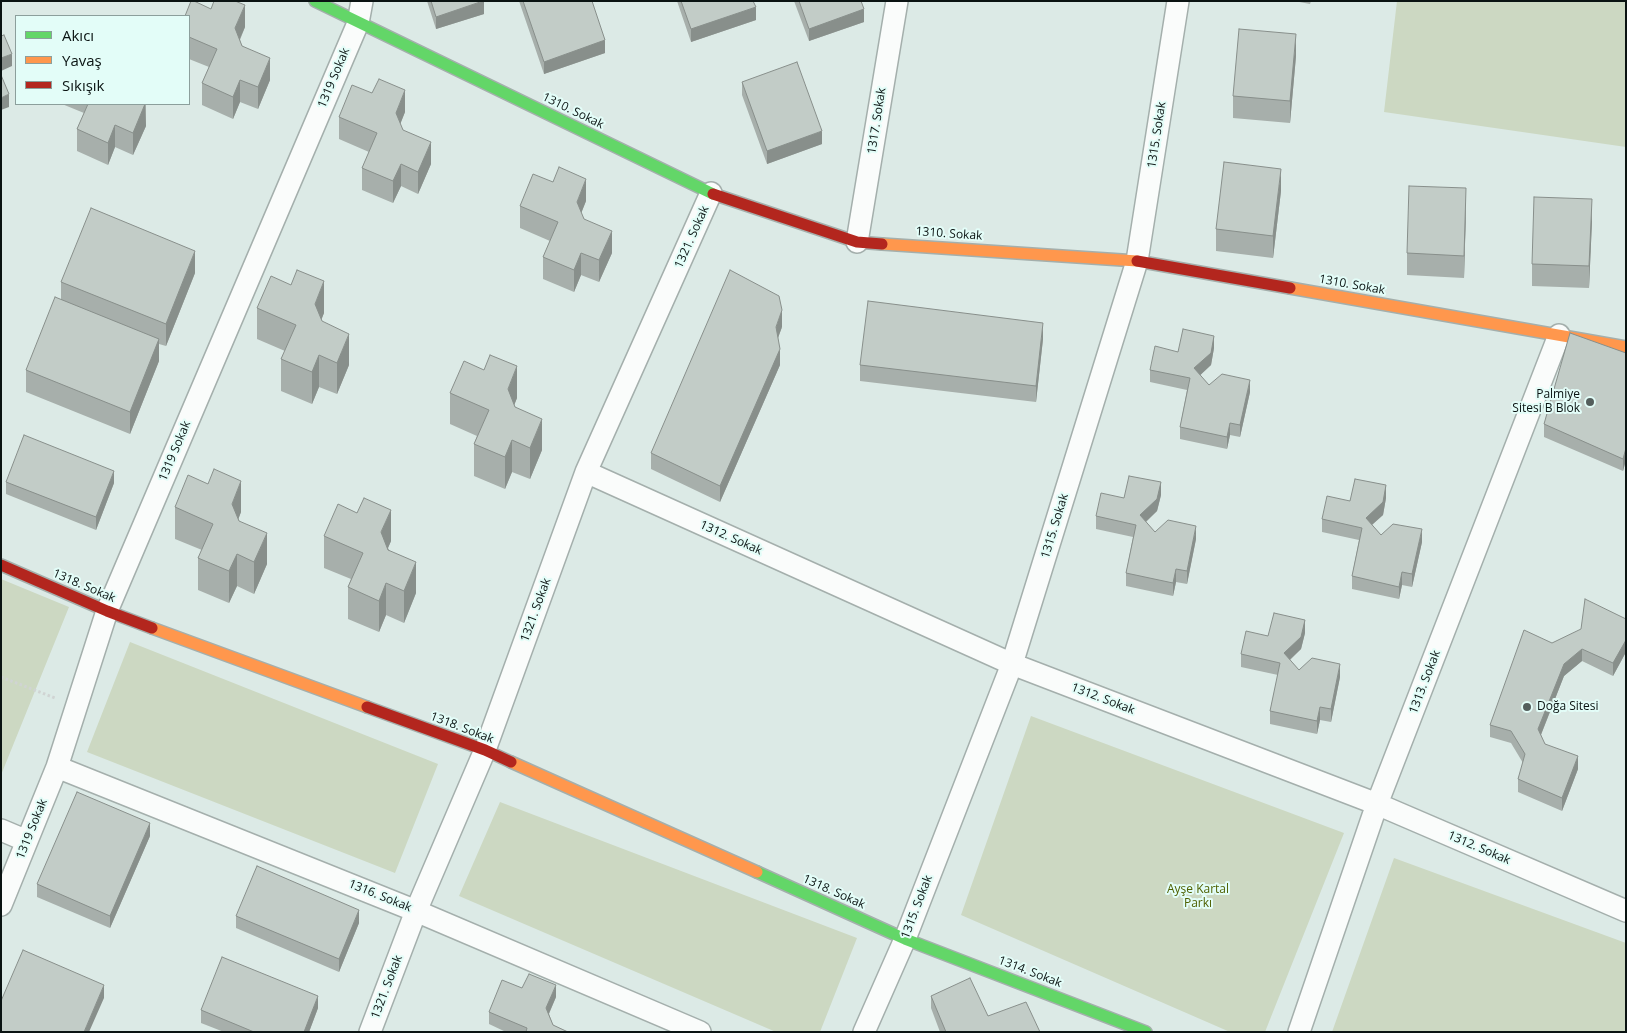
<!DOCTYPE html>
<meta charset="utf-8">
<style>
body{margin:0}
#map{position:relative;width:1627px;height:1033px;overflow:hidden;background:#dceae6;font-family:"Open Sans",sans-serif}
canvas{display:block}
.frame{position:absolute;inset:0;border:2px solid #0a1312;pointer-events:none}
.legend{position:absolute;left:15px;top:15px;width:175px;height:90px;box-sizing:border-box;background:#e3fdf8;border:1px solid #8c9f9c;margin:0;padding:6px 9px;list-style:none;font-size:15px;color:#0a1312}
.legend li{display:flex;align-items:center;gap:10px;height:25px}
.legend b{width:25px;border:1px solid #8c9f9c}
</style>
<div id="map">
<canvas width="1627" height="1033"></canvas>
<div class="frame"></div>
<ul class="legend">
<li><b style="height:6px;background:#63d668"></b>Akıcı</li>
<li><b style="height:6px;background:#ff974d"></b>Yavaş</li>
<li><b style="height:6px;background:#b3261e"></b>Sıkışık</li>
</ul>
</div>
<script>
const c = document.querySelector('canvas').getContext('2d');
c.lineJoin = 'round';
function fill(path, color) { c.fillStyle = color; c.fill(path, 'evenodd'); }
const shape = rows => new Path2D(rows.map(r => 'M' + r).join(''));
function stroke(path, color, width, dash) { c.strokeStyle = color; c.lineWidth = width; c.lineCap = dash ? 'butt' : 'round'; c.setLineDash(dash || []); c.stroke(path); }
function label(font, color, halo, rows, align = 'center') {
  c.font = font + ' "Open Sans",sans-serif'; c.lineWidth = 4; c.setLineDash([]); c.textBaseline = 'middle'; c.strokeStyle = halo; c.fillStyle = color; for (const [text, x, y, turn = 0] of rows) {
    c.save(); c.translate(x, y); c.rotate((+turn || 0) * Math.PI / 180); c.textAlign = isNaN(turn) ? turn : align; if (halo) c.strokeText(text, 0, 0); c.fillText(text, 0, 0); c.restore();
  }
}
fill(shape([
 [1397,1,1626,1,1626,147,1384,112],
 [1,579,69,607,1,775],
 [130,642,438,764,395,873,87,752],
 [1031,716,1344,833,1265,1032,1230,1032,961,915],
 [500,802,857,938,820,1032,776,1032,459,896],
 [1394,858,1626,943,1626,1032,1332,1032]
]), '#ccd8c2');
const street = shape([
 [857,242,897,1],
 [586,472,1012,664,1377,804,1626,911],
 [57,767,416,911,700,1032],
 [1,830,27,841],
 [1,905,57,767,107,611,358,23,362,1],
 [370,1032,416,911,485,750,586,472,711,193],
 [864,1032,905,939,1012,664,1137,261,1178,1],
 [1299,1032,1377,804,1559,335]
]);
const fast = shape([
 [315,1,713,194],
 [757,872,905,939,1146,1032]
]);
const slow = shape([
 [882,244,1137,261],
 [1290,288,1626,347],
 [152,628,367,707],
 [511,762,757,872]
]);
const jam = shape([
 [713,194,857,242,882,244],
 [1137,261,1290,288],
 [1,565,107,611,152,628],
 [367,707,485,750,511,762]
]);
stroke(street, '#a4afac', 24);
stroke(fast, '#a4afac', 14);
stroke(slow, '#a4afac', 14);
stroke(jam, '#a4afac', 14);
stroke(shape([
 [1,677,55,698]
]), '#d0d4d3', 3, [2.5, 2.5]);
stroke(street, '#fafcfb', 21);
stroke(fast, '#63d668', 11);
stroke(slow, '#ff974d', 11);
stroke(jam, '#b3261e', 11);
fill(shape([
 [427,1,484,1,484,14,436,29],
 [519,1,592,1,605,53,544,74],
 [677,1,753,1,756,20,691,42],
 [794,1,861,1,864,22,809,41],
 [1294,1,1311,1,1310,4],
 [189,16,245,27,240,40,242,46,270,80,258,109,240,102,233,119,202,105,202,83,209,67,189,59],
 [1296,56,1290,123,1233,118,1233,96],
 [742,82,822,144,767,164,742,95],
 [372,93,405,112,400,124,403,130,431,164,418,194,401,186,393,203,362,190,362,168,369,152,339,139,339,117],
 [62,104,146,104,146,126,133,155,115,147,108,165,77,151,77,129,84,113],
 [1281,191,1273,258,1216,251,1216,229],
 [586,201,581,213,584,219,612,253,599,282,581,275,574,292,543,279,543,257,550,241,520,228,520,206],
 [1466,210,1464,278,1407,275,1407,253],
 [1592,221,1589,288,1532,286,1532,264],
 [195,273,166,346,159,344,159,361,130,434,26,392,26,370,61,299,61,282],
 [257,308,324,313,321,320,349,365,337,394,319,387,312,404,281,391,281,359,285,351,257,339],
 [782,327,778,338,780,365,720,502,651,469,651,453],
 [1043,339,1036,402,860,381,860,365],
 [1214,348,1211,365,1200,375,1209,385,1250,392,1240,437,1230,435,1227,449,1180,439,1180,427,1187,390,1150,382,1150,370,1178,352],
 [1626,353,1626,460,1623,471,1544,437,1544,424],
 [450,393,517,398,514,405,542,450,530,479,512,472,505,489,474,476,474,444,477,436,450,424],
 [6,482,114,483,96,530,6,494],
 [1161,495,1157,511,1146,522,1155,532,1196,539,1187,584,1176,582,1173,596,1126,586,1126,573,1133,537,1096,529,1096,516,1124,498],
 [1386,498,1383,515,1372,525,1381,535,1422,542,1412,587,1402,585,1399,599,1352,589,1352,576,1359,540,1322,532,1322,519],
 [175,507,241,512,238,520,267,564,254,594,237,586,229,603,198,590,198,558,202,550,175,539],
 [324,536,391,541,388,548,416,593,404,623,386,615,379,632,348,619,348,587,351,579,324,568],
 [1626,619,1626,652,1613,676,1582,661,1564,676,1541,735,1545,744,1578,769,1562,811,1518,792,1518,779,1523,763,1511,743,1490,737,1490,725,1552,643],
 [1305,633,1301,649,1290,660,1299,670,1340,677,1331,722,1320,720,1317,734,1270,724,1270,711,1278,675,1241,667,1241,654,1268,636],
 [150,836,110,928,37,897,37,884],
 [236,916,359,923,339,972,236,928],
 [931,996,988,1016,1040,1032,940,1032,931,1008],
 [556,997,549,1014,553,1025,568,1032,506,1032,489,1024,489,1012],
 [318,1008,309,1032,224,1032,201,1023,201,1010]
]), '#a7afab');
fill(shape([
 [484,1,484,14,436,29,436,17],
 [245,5,245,27,235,50,235,28],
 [756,7,756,20,691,42,691,29],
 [864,9,864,22,809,41,809,29],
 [1296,34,1296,56,1290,123,1290,101],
 [605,40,605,53,544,74,544,62],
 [12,54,12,66,1,71,1,58],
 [270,58,270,80,258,109,258,87],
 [240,80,240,102,233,119,233,97],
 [405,90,405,112,396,135,396,113],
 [9,94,9,107,1,110,1,98],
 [145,104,146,126,133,155,133,133],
 [115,125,115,147,108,165,108,143],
 [822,131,822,144,767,164,767,151],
 [431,142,431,164,418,194,418,172],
 [401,164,401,186,393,203,393,181],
 [1281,169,1281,191,1273,258,1273,236],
 [586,179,586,201,577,224,577,202],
 [1466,188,1466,210,1464,278,1464,256],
 [1592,199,1592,221,1589,288,1589,266],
 [612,231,612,253,599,282,599,260],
 [195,251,195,273,166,346,166,324],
 [581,253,581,275,574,292,574,270],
 [324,281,324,313,315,336,315,304],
 [782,310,782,327,776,343,776,327],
 [1043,323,1043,339,1036,402,1036,386],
 [349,334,349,365,337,394,337,363],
 [1214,336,1214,348,1211,365,1194,381,1194,368],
 [159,339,159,361,130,434,130,412],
 [780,349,780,365,720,502,720,486],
 [319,355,319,387,312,404,312,372],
 [517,366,517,398,508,421,508,389],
 [1250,380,1250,392,1240,437,1240,425],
 [542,419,542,450,530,479,530,448],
 [1230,423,1230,435,1227,449,1227,437],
 [512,440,512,472,505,489,505,457],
 [1626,448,1626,460,1623,471,1623,459],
 [114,471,114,483,96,530,96,517],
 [241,481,241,512,232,535,232,504],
 [1161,482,1161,495,1157,511,1140,527,1140,515],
 [1386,485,1386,498,1383,515,1366,530,1366,518],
 [391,510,391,541,381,564,381,532],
 [1196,526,1196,539,1187,584,1187,571],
 [1422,529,1422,542,1412,587,1412,574],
 [267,533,267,564,254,594,254,562],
 [237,554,237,586,229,603,229,571],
 [416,562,416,593,404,623,404,591],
 [1176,569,1176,582,1173,596,1173,583],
 [1402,572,1402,585,1399,599,1399,587],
 [386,583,386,615,379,632,379,601],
 [1305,620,1305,633,1301,649,1284,665,1284,653],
 [1626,640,1626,652,1613,676,1613,663],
 [1582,649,1582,661,1564,676,1538,742,1538,729,1564,664],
 [1340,664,1340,677,1331,722,1331,709],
 [1320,707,1320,720,1317,734,1317,721],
 [1578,756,1578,769,1562,811,1562,798],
 [150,823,150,836,110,928,110,916],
 [359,910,359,923,339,972,339,959],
 [104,985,104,998,89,1032,84,1032],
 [556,985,556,997,546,1020,546,1008],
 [318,996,318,1008,309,1032,304,1032]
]), '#888f8b');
const building = shape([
 [191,1,194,1,211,9,214,1,235,1,245,5,235,28,242,46,270,58,258,87,240,80,233,97,202,83,217,49,189,37,189,16,185,16,191,1],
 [431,1,483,1,436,17,431,1],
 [523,1,592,1,605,40,544,62,523,1],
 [681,1,753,1,756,7,691,29,681,1],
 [799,1,861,1,864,9,809,29,799,1],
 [1239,29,1296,34,1290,101,1233,96,1239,29],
 [4,35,12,54,1,58,1,36,4,35],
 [797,62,822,131,767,151,742,82,797,62],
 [1,75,9,94,1,98,1,75],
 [379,79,405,90,396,113,403,130,431,142,418,172,401,164,393,181,362,168,377,133,339,117,352,85,372,93,379,79],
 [88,104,145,104,133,133,115,125,108,143,77,129,88,104],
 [1224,162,1281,169,1273,236,1216,229,1224,162],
 [559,167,586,179,577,202,584,219,612,231,599,260,581,253,574,270,543,257,558,222,520,206,533,174,553,182,559,167],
 [1409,186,1466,188,1464,256,1407,253,1409,186],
 [1534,197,1592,199,1589,266,1532,264,1534,197],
 [91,208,195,251,166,324,61,282,91,208],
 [297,270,324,281,315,304,322,321,349,334,337,363,319,355,312,372,281,359,296,325,257,308,271,276,291,285,297,270],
 [730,270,779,296,782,310,776,327,780,349,720,486,651,453,730,270],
 [55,297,159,339,130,412,26,370,55,297],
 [868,301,1043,323,1036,386,860,365,868,301],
 [1183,329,1214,336,1211,353,1194,368,1209,385,1222,374,1250,380,1240,425,1230,423,1227,437,1180,427,1190,378,1150,370,1155,346,1178,352,1183,329],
 [1570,333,1626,353,1626,448,1623,459,1544,424,1570,333],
 [490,355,517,366,508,389,515,407,542,419,530,448,512,440,505,457,474,444,489,410,450,393,464,361,484,370,490,355],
 [24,435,114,471,96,517,6,482,24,435],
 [214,469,241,481,232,504,239,521,267,533,254,562,237,554,229,571,198,558,213,524,175,507,188,475,208,484,214,469],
 [1129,476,1161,482,1157,499,1140,515,1155,532,1168,520,1196,526,1187,571,1176,569,1173,583,1126,573,1136,525,1096,516,1101,493,1124,498,1129,476],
 [1355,479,1386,485,1383,502,1366,518,1381,535,1393,524,1422,529,1412,574,1402,572,1399,587,1352,576,1362,528,1322,519,1327,496,1350,501,1355,479],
 [364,498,391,510,381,532,388,550,416,562,404,591,386,583,379,601,348,587,363,553,324,536,338,504,357,513,364,498],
 [1585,599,1626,619,1626,640,1613,663,1582,649,1564,664,1538,729,1545,744,1578,756,1562,798,1518,779,1525,754,1511,731,1490,725,1524,630,1552,643,1581,629,1585,599],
 [1274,613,1305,620,1301,637,1284,653,1299,670,1312,658,1340,664,1331,709,1320,707,1317,721,1270,711,1280,663,1241,654,1246,631,1268,636,1274,613],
 [77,792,150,823,110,916,37,884,77,792],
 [257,866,359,910,339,959,236,916,257,866],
 [23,950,104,985,84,1032,1,1032,1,1001,23,950],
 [222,957,318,996,304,1032,254,1032,201,1010,222,957],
 [529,974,556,985,546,1008,553,1025,568,1032,526,1032,527,1028,489,1012,502,980,522,988,529,974],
 [970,978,988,1016,1026,1002,1040,1032,946,1032,931,996,970,978]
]);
fill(building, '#c2ccc7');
stroke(building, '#888f8b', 1);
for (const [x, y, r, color] of [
 [1590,402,5,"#545e5c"],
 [1527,707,5,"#545e5c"]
]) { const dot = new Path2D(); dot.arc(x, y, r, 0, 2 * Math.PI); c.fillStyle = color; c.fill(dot); stroke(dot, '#e3fdf8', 2); }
label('12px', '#0a1312', '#e3fdf8', [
 ["1319 Sokak",334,78,-67],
 ["1310. Sokak",573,111,26],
 ["1317. Sokak",877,121,-81],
 ["1315. Sokak",1157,135,-81],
 ["1310. Sokak",949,234,4],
 ["1321. Sokak",692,237,-66],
 ["1310. Sokak",1352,285,10],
 ["1319 Sokak",175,451,-67],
 ["1315. Sokak",1055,526,-73],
 ["1312. Sokak",731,538,24],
 ["1318. Sokak",84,586,23],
 ["1321. Sokak",536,610,-70],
 ["1313. Sokak",1425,682,-69],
 ["1312. Sokak",1103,699,21],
 ["1318. Sokak",462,728,21],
 ["1319 Sokak",32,829,-68],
 ["1312. Sokak",1479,848,23],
 ["1318. Sokak",834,892,24],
 ["1316. Sokak",380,896,22],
 ["1315. Sokak",917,907,-69],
 ["1314. Sokak",1030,972,21],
 ["1321. Sokak",387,987,-69]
]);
label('12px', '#0a1312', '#e3fdf8', [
 ["Palmiye",1580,395],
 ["Sitesi B Blok",1580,409],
 ["Doğa Sitesi",1537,707,"left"]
], 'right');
label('12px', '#4e6000', '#e3fdf8', [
 ["Ayşe Kartal",1198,890],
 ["Parkı",1198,904]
]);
</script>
